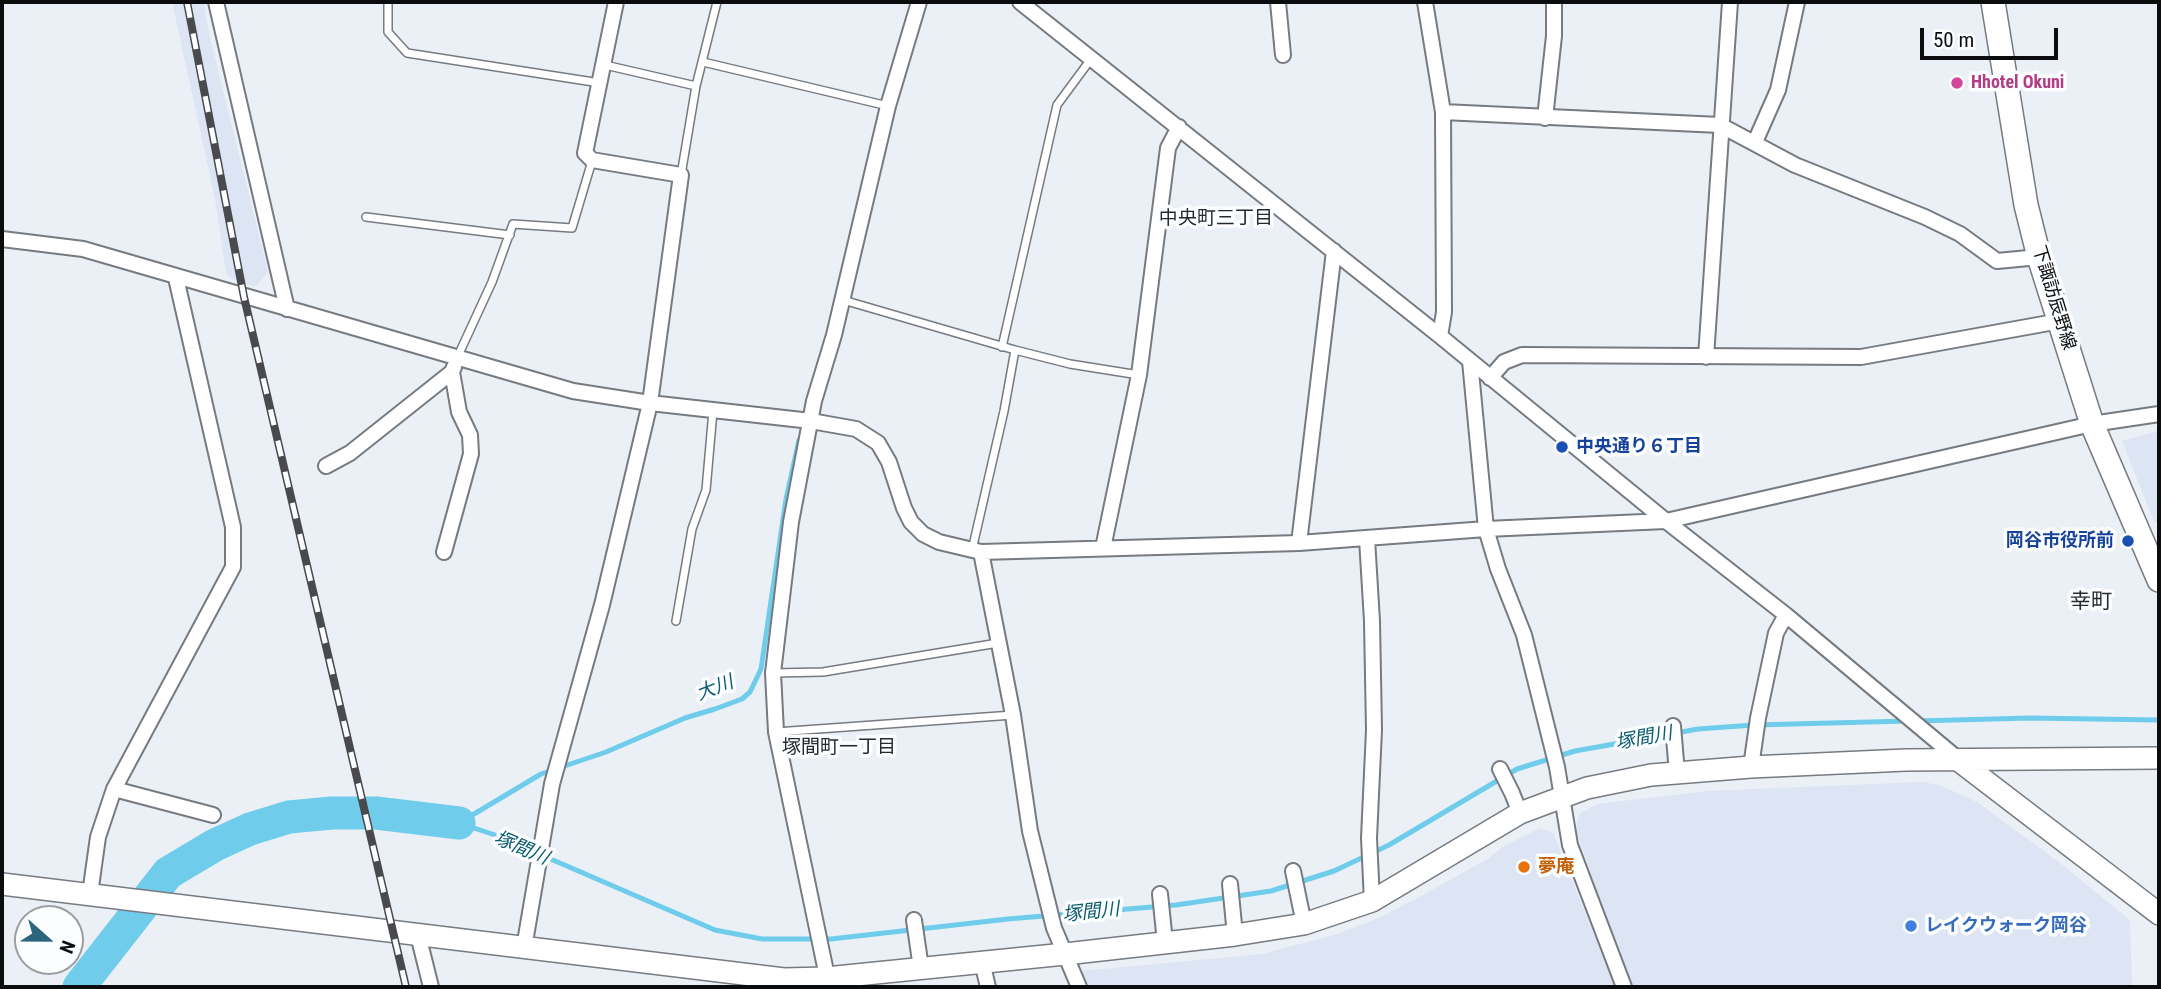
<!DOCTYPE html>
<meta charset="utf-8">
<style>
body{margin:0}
#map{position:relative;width:2161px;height:989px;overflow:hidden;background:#ebf0f7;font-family:"Roboto Condensed",sans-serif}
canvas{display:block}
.frame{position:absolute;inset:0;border:4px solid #0b0c0e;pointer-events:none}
.north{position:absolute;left:14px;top:905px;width:70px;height:70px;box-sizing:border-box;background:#fcfdfe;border:2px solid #9c9d9e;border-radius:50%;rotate:111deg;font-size:19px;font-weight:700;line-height:28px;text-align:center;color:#0b0c0e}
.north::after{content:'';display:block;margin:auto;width:24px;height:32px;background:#29657c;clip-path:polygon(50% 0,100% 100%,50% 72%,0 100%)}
.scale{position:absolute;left:1920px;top:28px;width:138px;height:32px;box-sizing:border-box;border:4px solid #0b0c0e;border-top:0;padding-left:9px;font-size:21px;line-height:24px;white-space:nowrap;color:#0b0c0e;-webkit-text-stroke:5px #fcfdfe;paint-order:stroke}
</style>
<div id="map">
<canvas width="2161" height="989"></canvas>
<div class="frame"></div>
<div class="north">N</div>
<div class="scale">50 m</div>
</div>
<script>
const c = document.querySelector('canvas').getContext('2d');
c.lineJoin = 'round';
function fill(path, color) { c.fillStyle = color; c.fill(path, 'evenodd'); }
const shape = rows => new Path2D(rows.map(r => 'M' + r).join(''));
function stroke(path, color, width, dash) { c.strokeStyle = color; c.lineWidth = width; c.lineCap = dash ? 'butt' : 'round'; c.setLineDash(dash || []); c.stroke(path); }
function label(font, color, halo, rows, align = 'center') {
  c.font = font + ' "Roboto Condensed","Noto Sans JP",sans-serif'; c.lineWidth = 7; c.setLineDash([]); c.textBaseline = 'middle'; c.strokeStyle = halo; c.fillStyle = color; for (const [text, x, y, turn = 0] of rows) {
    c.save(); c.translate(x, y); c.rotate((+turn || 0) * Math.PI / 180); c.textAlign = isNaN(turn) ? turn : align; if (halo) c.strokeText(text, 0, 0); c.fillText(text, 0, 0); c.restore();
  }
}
fill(shape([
 [172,2,204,2,209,33,268,272,255,287,230,278,226,274,215,199],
 [2159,431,2159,522,2154,522,2122,441],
 [1922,782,1940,785,1977,802,2059,862,2130,920,2132,987,1632,987,1609,930,1576,829,1579,814,1597,804,1707,791],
 [1540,828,1553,833,1615,987,1086,987,1080,974,1081,971,1262,954,1337,934,1374,920,1423,895,1489,858,1502,847]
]), '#dde5f4');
stroke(shape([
 [1917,721,2031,718,2159,720],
 [459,823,495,835,715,930,762,939,831,939,1008,919,1176,905,1271,891,1334,871,1389,845,1517,769,1575,751,1698,729,1754,725,1908,721],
 [459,823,541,774,606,752,685,718,715,709,742,699,750,692,761,669,786,499,799,440]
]), '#6fcdeb', 5);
stroke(shape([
 [79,987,168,873,215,845,250,829,289,817,332,813,376,813,459,823]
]), '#6fcdeb', 33);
const lane = shape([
 [388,2,388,32,407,53,600,83],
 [703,62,888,106],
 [605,65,696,86],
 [681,175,696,86,717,2],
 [366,217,510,235],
 [843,300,1015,350,1070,364,1139,375],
 [1002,347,1057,105,1091,59],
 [457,358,492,282,513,224,572,228,592,161],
 [972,550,1004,411,1015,350],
 [676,621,692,529,706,490,713,411],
 [773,673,823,672,998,643],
 [776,732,1013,715]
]);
const street = shape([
 [216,2,287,309],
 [1020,2,1440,336,1666,521,1786,615,1958,759],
 [1278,2,1283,55],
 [1425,2,1443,112,1444,312,1440,336],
 [1443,112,1720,125,1795,165,1925,217,1960,234,1997,261,2039,257],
 [1545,118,1554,36,1554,2],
 [1755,142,1778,90,1797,2],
 [2,239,83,249,573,391,650,403,811,421,856,429,878,443,889,462,904,508,911,522,923,534,939,542,981,552,1299,543,1486,529,1666,521,2092,424,2159,414],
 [1706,357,1730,2],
 [1470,361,1486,529,1498,569,1524,635,1557,767,1570,845,1624,987],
 [1490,378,1504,362,1522,355,1861,357,2060,321],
 [326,466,350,453,452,372,454,367],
 [1367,539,1372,621,1374,730,1369,838,1372,901],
 [1299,543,1334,251],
 [1103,548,1139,375,1168,148,1179,127],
 [444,552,471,454,470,435,459,412,452,372],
 [981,552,1013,715,1030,831,1054,928,1079,987],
 [1673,726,1677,773],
 [1751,767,1758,718,1776,633,1786,615],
 [1500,769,1512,793,1520,813],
 [114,789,213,815],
 [1293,871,1304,924],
 [1230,884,1235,935],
 [90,894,98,837,114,789,233,567,233,527,176,278],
 [1160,894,1165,942],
 [914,920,921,968],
 [418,935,431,987],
 [524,948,552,784,602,605,650,403,681,175,592,160,585,153,616,2],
 [982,962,988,987],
 [829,986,776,732,773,673,791,522,814,401,834,335,888,106,919,2]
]);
const secondary = shape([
 [1958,760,2159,914],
 [2,884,784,979,826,978,1065,954,1235,935,1304,924,1372,901,1520,813,1587,788,1651,775,1751,767,1906,760,2159,758]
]);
const primary = shape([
 [1993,2,2026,205,2039,257,2092,424,2159,580]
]);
stroke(lane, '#767a81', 10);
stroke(street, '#767a81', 18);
stroke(secondary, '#767a81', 24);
stroke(primary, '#767a81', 26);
stroke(lane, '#fff', 7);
stroke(street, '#fff', 14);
stroke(secondary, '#fff', 21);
stroke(primary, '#fff', 23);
const rail = shape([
 [187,2,244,297,406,987]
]);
stroke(rail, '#484a4e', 8);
stroke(rail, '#fcfdfe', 5, [16]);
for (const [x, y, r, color] of [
 [1957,83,7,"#d1479c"],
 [1562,447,7,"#1a4fb4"],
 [2128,541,7,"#1a4fb4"],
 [1524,867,7,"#e8710a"],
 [1911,926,7,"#3f7fe0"]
]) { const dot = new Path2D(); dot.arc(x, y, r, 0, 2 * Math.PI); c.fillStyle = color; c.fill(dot); stroke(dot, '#fcfdfe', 2.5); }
label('bold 18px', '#b23c85', '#fcfdfe', [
 ["Hhotel Okuni",1971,83]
], 'left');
label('18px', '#0b0c0e', '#fcfdfe', [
 ["下諏訪辰野線",2053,298,73]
]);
label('bold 18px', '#164399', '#fcfdfe', [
 ["中央通り６丁目",1576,447],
 ["岡谷市役所前",2114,541,"right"]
], 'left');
label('bold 18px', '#c56008', '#fcfdfe', [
 ["夢庵",1538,867]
], 'left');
label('bold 18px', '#366cbe', '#fcfdfe', [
 ["レイクウォーク岡谷",1925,926]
], 'left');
label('19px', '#262a2f', '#fcfdfe', [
 ["中央町三丁目",1216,219],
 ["塚間町一丁目",839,748]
]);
label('italic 19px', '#0b5c70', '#fcfdfe', [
 ["大川",715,689,-21],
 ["塚間川",1644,739,-10],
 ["塚間川",521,849,23],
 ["塚間川",1091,913,-6]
]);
label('21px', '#262a2f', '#fcfdfe', [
 ["幸町",2091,603]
]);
</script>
